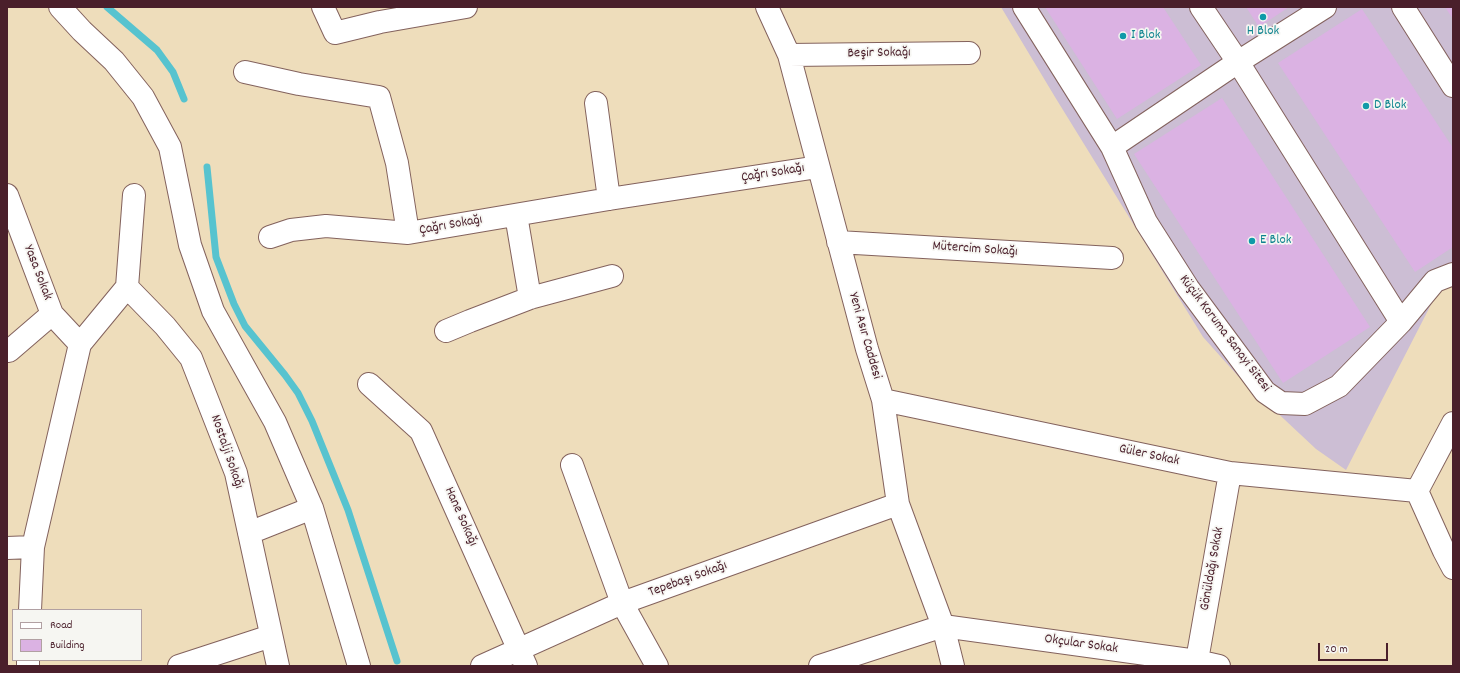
<!DOCTYPE html>
<meta charset="utf-8">
<style>
body{margin:0}
#map{position:relative;width:1460px;height:673px;overflow:hidden;background:#edb;font-family:Dekko,sans-serif}
canvas{display:block}
.frame{position:absolute;inset:0;border:8px solid #4a1f2b;pointer-events:none}
.legend{position:absolute;left:12px;top:609px;width:130px;height:52px;box-sizing:border-box;background:#f6f6f2;border:1px solid #b1a0a2;margin:0;padding:5px 7px;list-style:none;font-size:12px;color:#4a1f2b}
.legend li{display:flex;align-items:center;gap:8px;height:20px}
.legend b{width:20px;border:1px solid #b1a0a2}
.scale{position:absolute;left:1318px;top:643px;width:70px;height:18px;box-sizing:border-box;border:2px solid #4a1f2b;border-top:0;padding-left:5px;font-size:12px;line-height:14px;white-space:nowrap;color:#4a1f2b;-webkit-text-stroke:3px #f6f6f2;paint-order:stroke}
</style>
<div id="map">
<canvas width="1460" height="673"></canvas>
<div class="frame"></div>
<ul class="legend">
<li><b style="height:5px;background:#fff"></b>Road</li>
<li><b style="height:11px;background:#dbb2e3"></b>Building</li>
</ul>
<div class="scale">20 m</div>
</div>
<script>
const c = document.querySelector('canvas').getContext('2d');
c.lineJoin = 'round';
function fill(path, color) { c.fillStyle = color; c.fill(path, 'evenodd'); }
const shape = rows => new Path2D(rows.map(r => 'M' + r).join(''));
function stroke(path, color, width, dash) { c.strokeStyle = color; c.lineWidth = width; c.lineCap = dash ? 'butt' : 'round'; c.setLineDash(dash || []); c.stroke(path); }
function label(font, color, halo, rows, align = 'center') {
  c.font = font + ' Dekko,sans-serif'; c.lineWidth = 3.5; c.setLineDash([]); c.textBaseline = 'middle'; c.strokeStyle = halo; c.fillStyle = color; for (const [text, x, y, turn = 0] of rows) {
    c.save(); c.translate(x, y); c.rotate((+turn || 0) * Math.PI / 180); c.textAlign = isNaN(turn) ? turn : align; if (halo) c.strokeText(text, 0, 0); c.fillText(text, 0, 0); c.restore();
  }
}
fill(shape([
 [1001,7,1453,7,1453,285,1439,289,1346,470,1316,449,1238,376,1203,337,1055,97]
]), '#ccbed4');
stroke(shape([
 [107,7,157,50,173,72,184,99],
 [207,167,216,257,234,304,245,326,285,375,298,393,312,421,348,510,397,661]
]), '#57c3cf', 7);
fill(shape([
 [1045,7,1163,7,1201,65,1117,119],
 [1246,7,1289,7,1259,27],
 [1445,7,1453,7,1453,19],
 [1362,9,1453,148,1453,247,1415,272,1278,63],
 [1222,98,1370,327,1283,383,1134,154]
]), '#dbb2e3');
const minor = shape([
 [60,7,82,31,114,61,143,97,170,147,190,245,213,311,275,422,312,508,359,666],
 [323,7,335,33,380,22,466,7],
 [767,7,789,55,867,349,883,400,898,504,943,626,953,666],
 [1024,7,1112,147,1146,222,1188,288,1265,392,1281,403,1305,404,1339,386,1401,322,1435,281,1453,274],
 [1201,7,1238,62,1401,322],
 [1403,7,1453,86],
 [789,55,969,53],
 [245,72,299,84,379,97,397,163,408,233,609,199,818,167],
 [596,103,609,199],
 [1112,147,1238,62,1325,7],
 [7,195,52,314,80,344],
 [516,215,530,298],
 [270,237,291,230,326,226,408,233],
 [838,242,1112,258],
 [127,287,165,326,191,358,236,473,278,666],
 [446,331,470,321,530,298,612,276],
 [7,351,9,351,52,314],
 [369,384,421,431,526,666],
 [883,400,1230,473,1417,491],
 [1453,423,1417,491,1444,551,1453,568],
 [572,465,622,603,657,666],
 [249,533,312,508],
 [7,548,33,547],
 [30,610,33,547,80,344,127,287,134,195],
 [28,666,28,660],
 [179,666,271,636],
 [482,666,622,603,898,504],
 [820,666,943,626,1197,661,1219,666],
 [1196,666,1230,473]
]);
stroke(minor, '#83625d', 24);
stroke(minor, '#fff', 22);
for (const [x, y, r, color] of [
 [1263,17,4,"#0f9aa8"],
 [1123,36,4,"#0f9aa8"],
 [1366,106,4,"#0f9aa8"],
 [1252,241,4,"#0f9aa8"]
]) { const dot = new Path2D(); dot.arc(x, y, r, 0, 2 * Math.PI); c.fillStyle = color; c.fill(dot); stroke(dot, '#f6f6f2', 1.5); }
label('14px', '#0d838f', '#f6f6f2', [
 ["H Blok",1263,32,"center"],
 ["I Blok",1131,36],
 ["D Blok",1374,106],
 ["E Blok",1260,241]
], 'left');
label('14px', '#4a1f2b', '#f6f6f2', [
 ["Beşir Sokağı",879,54,-1],
 ["Çağrı Sokağı",773,174,-9],
 ["Çağrı Sokağı",451,226,-10],
 ["Mütercim Sokağı",975,250,4],
 ["Yasa Sokak",37,273,69],
 ["Küçük Koruma Sanayi Sitesi",1224,334,53],
 ["Yeni Asır Caddesi",864,336,74],
 ["Nostalji Sokağı",226,452,71],
 ["Güler Sokak",1149,456,12],
 ["Hane Sokağı",460,517,66],
 ["Gönüldağı Sokak",1213,569,-80],
 ["Tepebaşı Sokağı",688,580,-20],
 ["Okçular Sokak",1081,645,8]
]);
</script>
